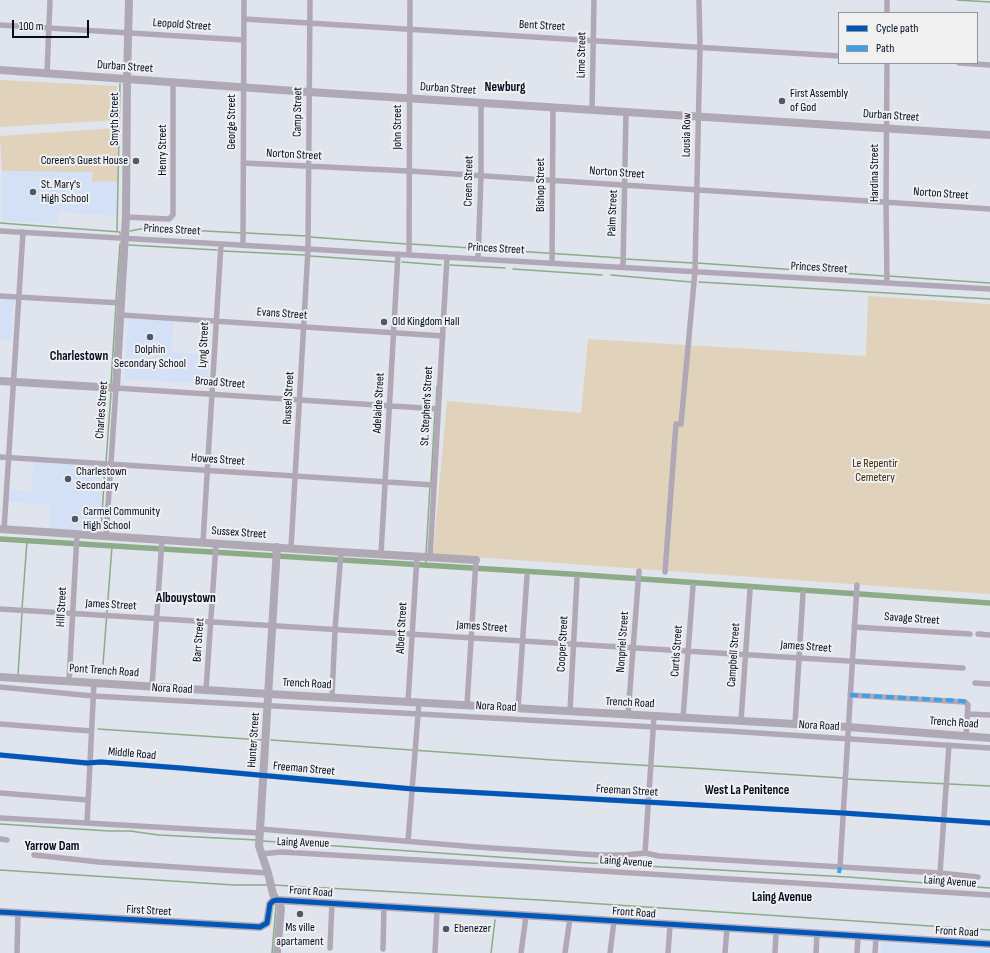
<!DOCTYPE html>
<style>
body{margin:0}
#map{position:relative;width:990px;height:953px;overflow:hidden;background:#e0e4ec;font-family:"Sofia Sans Condensed",sans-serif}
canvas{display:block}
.legend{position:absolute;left:838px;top:12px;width:140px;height:52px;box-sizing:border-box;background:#f0f0f0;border:1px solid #90949e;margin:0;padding:5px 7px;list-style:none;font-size:12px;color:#010b23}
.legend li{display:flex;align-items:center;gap:8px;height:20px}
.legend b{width:20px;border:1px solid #90949e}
.scale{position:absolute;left:12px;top:20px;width:77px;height:18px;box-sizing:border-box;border:2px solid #010b23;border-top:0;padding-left:5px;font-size:12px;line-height:14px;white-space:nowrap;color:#010b23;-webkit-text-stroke:3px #f0f0f0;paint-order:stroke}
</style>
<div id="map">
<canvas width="990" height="953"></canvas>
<ul class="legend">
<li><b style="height:5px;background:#0057b8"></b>Cycle path</li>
<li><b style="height:5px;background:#3ca1ea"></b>Path</li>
</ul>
<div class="scale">100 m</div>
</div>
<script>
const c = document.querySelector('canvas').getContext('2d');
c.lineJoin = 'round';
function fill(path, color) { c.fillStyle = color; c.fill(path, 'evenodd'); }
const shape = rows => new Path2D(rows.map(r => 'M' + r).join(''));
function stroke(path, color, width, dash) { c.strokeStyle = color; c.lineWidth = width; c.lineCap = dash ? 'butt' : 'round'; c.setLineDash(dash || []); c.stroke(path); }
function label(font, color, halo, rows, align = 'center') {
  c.font = font + ' "Sofia Sans Condensed",sans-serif'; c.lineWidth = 4; c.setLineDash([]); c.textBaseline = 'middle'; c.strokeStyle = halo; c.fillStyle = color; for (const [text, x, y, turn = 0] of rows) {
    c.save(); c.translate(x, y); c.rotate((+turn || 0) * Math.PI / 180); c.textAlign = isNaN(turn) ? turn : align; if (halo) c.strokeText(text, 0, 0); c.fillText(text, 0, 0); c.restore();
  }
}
fill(shape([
 [2,171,93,172,92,182,118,181,117,216,58,212,57,224,2,221],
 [0,298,14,299,11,341,0,340],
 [128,319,174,321,171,352,209,355,208,384,124,379],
 [34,462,104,467,99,532,49,529,51,505,9,502,10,490,31,492],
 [882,943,990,949,990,953,881,953]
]), '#d3e0f5');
fill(shape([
 [0,80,117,86,117,120,0,127],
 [117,128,118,181,92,182,93,172,2,171,0,136],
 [868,296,990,304,990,594,433,554,447,401,581,413,588,339,866,356]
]), '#e1d2bb');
stroke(shape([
 [957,0,990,2],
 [0,223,120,232,120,234],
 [117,231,120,84],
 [130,231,140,229,169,229,242,233],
 [246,233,306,236],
 [310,237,407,244],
 [411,244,621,258],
 [129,245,217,250],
 [223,251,305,255],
 [310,256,396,262],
 [625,259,693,263],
 [402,262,441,265],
 [697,263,884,276],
 [450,265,505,268],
 [513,269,602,275],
 [611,275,691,282],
 [888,276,990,283],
 [699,282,990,299],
 [116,300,120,244],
 [111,384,116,304],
 [436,407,437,386],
 [106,462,111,393],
 [431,482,435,410],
 [101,531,105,467],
 [426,554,430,486],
 [425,566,426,560],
 [22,609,27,541],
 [103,664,112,546],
 [18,675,22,613],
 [98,729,262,740],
 [271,740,553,760,690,768,843,778],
 [847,779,990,786],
 [0,824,109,831,130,831,159,835,257,840],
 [263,841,571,862,848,877,990,888],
 [0,870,234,885,268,885],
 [273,885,557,901,990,930],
 [272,953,276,907],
 [491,953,495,920]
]), '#8bac86', 1.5);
stroke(shape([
 [0,539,570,574,990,603]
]), '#8bac86', 5.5);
stroke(shape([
 [887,13,887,0],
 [244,19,839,56],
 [0,25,244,40],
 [887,63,886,202,887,283],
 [959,63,990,65],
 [47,73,50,0],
 [592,110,594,0],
 [243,163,409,171,990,209],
 [126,217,169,219,173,215,173,82],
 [0,231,990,289],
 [243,245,244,0],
 [409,255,410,0],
 [478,259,481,176,481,103],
 [552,263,553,107],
 [623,267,626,112],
 [0,296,121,303],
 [121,315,443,336],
 [0,457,434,485],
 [4,530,23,232],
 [106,536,116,388,438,409],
 [203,542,221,244],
 [291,548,308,249,310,0],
 [381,554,398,254],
 [430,557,447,257],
 [665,572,676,424,681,424,695,271,700,47,699,0],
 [0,609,963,668],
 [854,627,970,634],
 [978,634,990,635],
 [69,681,77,534],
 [975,683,990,684],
 [152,686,162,540],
 [0,687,93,696,727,731,990,748],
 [206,690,216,544],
 [850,695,965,702,968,705,966,736],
 [332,697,335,630,341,552],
 [408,702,417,556],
 [467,705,476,560],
 [518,708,527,576],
 [570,711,577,579],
 [968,714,990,715],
 [628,715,639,571],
 [683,718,693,586],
 [741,721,750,590],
 [0,724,91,731],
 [795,724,803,593],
 [0,755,87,763,101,762,181,768,413,789,843,813,990,823],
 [0,793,88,800],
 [0,818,259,833],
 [87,823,94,682],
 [260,829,476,847,599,855,626,855,645,853,654,716],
 [0,839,7,840],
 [408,841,419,702],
 [645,853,659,856,940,873,978,877],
 [261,854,281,852,454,862,990,895],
 [34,855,99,862,268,873],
 [840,867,857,585],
 [940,873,949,745],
 [330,948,332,903],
 [383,949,384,907],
 [17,953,18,913],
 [435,953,437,910],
 [521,953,526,916],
 [565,953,570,918],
 [610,953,614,921],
 [668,953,670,925],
 [725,953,727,928],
 [775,953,776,932],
 [816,953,817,934],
 [857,953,858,937],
 [875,953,876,938]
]), '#b0a8b6', 5.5);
stroke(shape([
 [0,70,309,92,990,135],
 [0,381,116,388,126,217,127,79,129,0],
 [0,529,341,552,476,560],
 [0,677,269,694,848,727,990,738],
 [0,912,260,927,267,923,270,904,273,901,277,900,990,944],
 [277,953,281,908,273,894,268,873,259,846,277,547]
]), '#afa8b5', 8);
stroke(shape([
 [850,695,963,701,967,703,968,705],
 [839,873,840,867]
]), '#3ca1ea', 4, [8, 4]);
stroke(shape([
 [0,755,87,763,101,762,181,768,413,789,843,813,990,823],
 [0,912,260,927,267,923,270,904,273,901,277,900,990,944]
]), '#0057b8', 5);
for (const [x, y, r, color] of [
 [782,101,4,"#4f5769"],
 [136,161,4,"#4f5769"],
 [33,192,4,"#4f5769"],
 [384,322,4,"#4f5769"],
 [150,337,4,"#4f5769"],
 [68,479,4,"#4f5769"],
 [75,519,4,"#4f5769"],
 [300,914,4,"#4f5769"],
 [446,929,4,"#4f5769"]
]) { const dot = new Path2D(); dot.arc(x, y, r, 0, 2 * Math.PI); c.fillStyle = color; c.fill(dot); stroke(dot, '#f0f0f0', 1.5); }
label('12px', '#010b23', '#f0f0f0', [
 ["Leopold Street",182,25,4],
 ["Bent Street",542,26,3],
 ["Lime Street",582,55,-89],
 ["Durban Street",125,67,4],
 ["Durban Street",448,89,4],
 ["Camp Street",298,112,-89],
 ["Durban Street",891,116,4],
 ["Smyth Street",115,119,-90],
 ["George Street",232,122,-90],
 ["John Street",398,127,-90],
 ["Lousia Row",687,135,-89],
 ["Henry Street",163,150,-90],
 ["Norton Street",294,155,3],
 ["Norton Street",617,173,4],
 ["Hardina Street",875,173,-90],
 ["Creen Street",469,181,-89],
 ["Bishop Street",541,185,-90],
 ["Norton Street",941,194,4],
 ["Palm Street",613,213,-88],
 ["Princes Street",172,230,3],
 ["Princes Street",496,249,3],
 ["Princes Street",819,268,3],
 ["Evans Street",282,314,4],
 ["Lyng Street",204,345,-87],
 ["Broad Street",220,383,4],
 ["Russel Street",289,398,-87],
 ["Adelaide Street",379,403,-87],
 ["St. Stephen's Street",427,406,-87],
 ["Charles Street",102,410,-86],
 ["Howes Street",218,460,4],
 ["Sussex Street",239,533,4],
 ["James Street",111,605,3],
 ["Hill Street",62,607,-87],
 ["Savage Street",912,619,4],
 ["James Street",482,627,4],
 ["Albert Street",402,628,-87],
 ["Barr Street",199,640,-86],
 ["Nonpriel Street",623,642,-86],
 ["Cooper Street",563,644,-87],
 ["James Street",806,647,4],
 ["Curtis Street",677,651,-86],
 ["Campbell Street",734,655,-86],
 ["Pont Trench Road",104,671,4],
 ["Trench Road",307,684,3],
 ["Nora Road",172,689,3],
 ["Trench Road",630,703,3],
 ["Nora Road",496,707,3],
 ["Trench Road",954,723,4],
 ["Nora Road",819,726,3],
 ["Hunter Street",254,740,-86],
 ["Middle Road",132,754,5],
 ["Freeman Street",304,769,5],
 ["Freeman Street",627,791,3],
 ["Laing Avenue",303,843,2],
 ["Laing Avenue",626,862,4],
 ["Laing Avenue",950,882,4],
 ["Front Road",311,892,4],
 ["First Street",149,911,3],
 ["Front Road",634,913,4],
 ["Front Road",957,932,3]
]);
label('12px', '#010b23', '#f0f0f0', [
 ["First Assembly",790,94],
 ["of God",790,108],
 ["Coreen's Guest House",128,161,"right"],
 ["St. Mary's",41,185],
 ["High School",41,199],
 ["Old Kingdom Hall",392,322],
 ["Dolphin",150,350,"center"],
 ["Secondary School",150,364,"center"],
 ["Charlestown",76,472],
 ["Secondary",76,486],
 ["Carmel Community",83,512],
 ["High School",83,526],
 ["Ms ville",300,928,"center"],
 ["apartament",300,942,"center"],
 ["Ebenezer",454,929]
], 'left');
label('12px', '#3a2a0b', '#f0f0f0', [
 ["Le Repentir",875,464],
 ["Cemetery",875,478]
]);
label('bold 13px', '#010b23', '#f0f0f0', [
 ["Newburg",505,88],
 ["Charlestown",79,357],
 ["Albouystown",186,599],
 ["West La Penitence",747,791],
 ["Yarrow Dam",52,847],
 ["Laing Avenue",782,898]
]);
</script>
